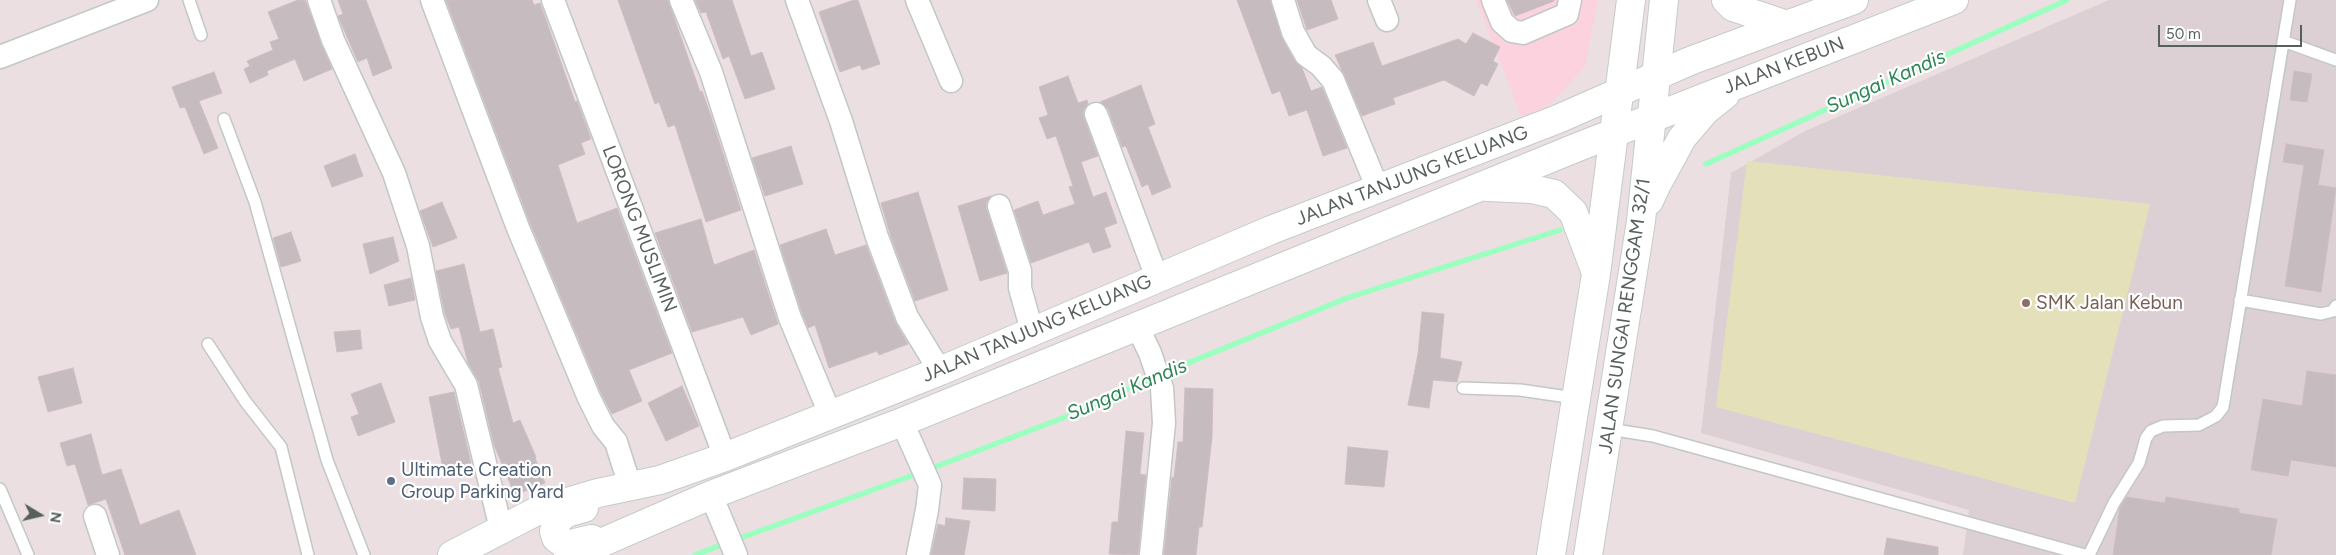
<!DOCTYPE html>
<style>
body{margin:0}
#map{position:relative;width:2336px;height:555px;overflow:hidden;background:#ebdfe2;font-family:Figtree,sans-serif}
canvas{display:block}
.north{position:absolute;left:15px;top:490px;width:50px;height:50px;-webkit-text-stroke:4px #fff;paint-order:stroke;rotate:99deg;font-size:14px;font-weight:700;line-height:20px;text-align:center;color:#58605c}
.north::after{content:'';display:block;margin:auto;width:18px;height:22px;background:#58605c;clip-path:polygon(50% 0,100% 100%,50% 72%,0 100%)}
.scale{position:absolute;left:2158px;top:25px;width:144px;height:22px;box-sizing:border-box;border:2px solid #58605c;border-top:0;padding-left:6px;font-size:15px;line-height:18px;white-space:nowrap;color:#58605c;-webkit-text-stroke:4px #fff;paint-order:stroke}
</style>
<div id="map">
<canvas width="2336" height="555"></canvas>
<div class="north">N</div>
<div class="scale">50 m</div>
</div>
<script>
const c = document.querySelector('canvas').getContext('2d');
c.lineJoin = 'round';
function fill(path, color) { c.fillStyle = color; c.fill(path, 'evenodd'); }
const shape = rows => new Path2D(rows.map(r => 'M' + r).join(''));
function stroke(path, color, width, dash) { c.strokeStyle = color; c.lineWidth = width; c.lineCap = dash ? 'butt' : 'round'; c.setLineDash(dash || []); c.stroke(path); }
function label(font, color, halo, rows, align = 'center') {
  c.font = font + ' Figtree,sans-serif'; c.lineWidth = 4.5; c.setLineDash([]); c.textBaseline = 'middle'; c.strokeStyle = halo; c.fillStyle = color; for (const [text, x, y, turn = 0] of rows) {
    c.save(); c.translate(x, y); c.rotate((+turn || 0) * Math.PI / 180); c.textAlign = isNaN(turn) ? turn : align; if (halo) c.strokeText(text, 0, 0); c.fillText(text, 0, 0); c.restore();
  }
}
fill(shape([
 [1476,0,1598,0,1585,67,1551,103,1523,121]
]), '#fdd2df');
fill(shape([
 [2109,0,2336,0,2336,555,1963,555,1969,510,1701,433,1731,173,1805,131]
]), '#ddd0d4');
fill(shape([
 [1747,161,2150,204,2075,503,1716,407]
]), '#e4e1ba');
stroke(shape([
 [1706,164,2067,0],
 [1161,374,1347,298,1560,230],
 [927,470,1073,414,1152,378],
 [735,540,919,473],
 [695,555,726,543]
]), '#9bffc0', 5.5);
const building = shape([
 [298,0,305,0,332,69,304,81,295,59,267,71,268,75,250,83,244,69,250,66,247,61,273,50,270,42,279,39,268,12,298,0],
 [338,0,366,0,392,68,373,76,367,58,358,62,338,16,343,14,338,0],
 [446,0,532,0,534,5,540,3,575,102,577,101,591,139,581,143,585,154,558,165,577,223,617,208,672,353,629,370,642,401,612,414,601,393,530,223,446,0],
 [618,0,668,0,700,92,702,91,711,116,741,210,706,222,675,125,668,127,659,102,655,104,618,0],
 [695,0,732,0,751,56,762,52,775,89,745,99,729,56,723,59,706,12,701,13,695,0],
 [854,0,858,0,880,64,862,70,860,65,840,72,819,12,854,0],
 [1237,0,1270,0,1282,38,1295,61,1302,68,1311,91,1322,87,1347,148,1323,156,1307,110,1289,116,1280,91,1272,94,1237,0],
 [1297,0,1331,0,1338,19,1307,30,1297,0],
 [1507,0,1554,0,1554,1,1515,16,1507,0],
 [1473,33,1500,47,1493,61,1498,64,1487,86,1481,83,1474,96,1444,80,1393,98,1395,104,1362,116,1335,55,1373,42,1382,66,1458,39,1466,44,1473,33],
 [2294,71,2312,74,2307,102,2290,100,2294,71],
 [214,72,222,93,199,101,218,148,204,154,185,107,180,108,172,87,214,72],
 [1068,76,1078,103,1087,100,1088,104,1083,111,1084,118,1098,156,1081,162,1093,197,1106,192,1117,223,1104,228,1111,247,1093,253,1089,242,1031,263,1014,210,1038,201,1043,215,1075,204,1069,187,1073,186,1056,136,1047,139,1039,118,1048,115,1039,87,1068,76],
 [1141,85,1155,124,1148,127,1171,187,1152,195,1148,184,1142,187,1126,146,1122,147,1108,109,1100,102,1141,85],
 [2286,144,2324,150,2318,185,2336,188,2321,292,2285,286,2304,165,2283,162,2286,144],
 [791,146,803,184,765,196,752,158,791,146],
 [355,154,363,176,332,187,324,166,355,154],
 [918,192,948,290,915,301,891,237,881,203,918,192],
 [991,196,986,203,987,210,1007,273,980,281,958,206,991,196],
 [442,202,457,238,433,247,420,211,442,202],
 [701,219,714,265,754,250,778,324,751,335,743,317,692,332,655,233,701,219],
 [826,229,835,255,866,245,895,322,908,344,879,355,877,351,829,368,815,325,808,328,802,313,780,245,826,229],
 [291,232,301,261,281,267,273,238,291,232],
 [393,237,399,261,370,274,363,244,393,237],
 [464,264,480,332,493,329,502,367,498,368,513,423,520,420,536,457,535,458,545,483,515,495,494,445,479,382,468,363,459,327,451,329,445,314,436,271,464,264],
 [411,278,415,300,389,306,384,285,411,278],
 [1422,312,1444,314,1440,358,1462,362,1457,382,1433,380,1429,408,1408,405,1418,354,1422,312],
 [360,330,362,349,337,352,334,332,360,330],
 [73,368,82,403,48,412,38,377,73,368],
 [2307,371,2336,375,2336,467,2291,460,2288,476,2251,470,2263,399,2302,406,2307,371],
 [381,383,395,422,358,436,351,417,359,414,351,394,381,383],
 [682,386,699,426,666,441,648,403,682,386],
 [1185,388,1213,389,1212,437,1202,527,1199,527,1196,555,1164,555,1172,477,1174,478,1178,442,1183,442,1185,388],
 [454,392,471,463,443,469,429,397,454,392],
 [1126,431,1144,433,1140,474,1146,475,1138,555,1109,554,1112,522,1118,522,1126,431],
 [91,434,102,475,121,469,140,525,179,510,196,555,125,555,106,499,88,505,75,464,67,466,60,443,91,434],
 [1348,447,1388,451,1384,487,1345,484,1348,447],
 [964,478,996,479,995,511,962,509,964,478],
 [2127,497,2165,503,2166,497,2239,509,2239,513,2277,519,2271,555,2113,555,2120,507,2127,497],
 [946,518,970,521,964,555,931,555,938,524,945,526,946,518],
 [1887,538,1938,547,1938,555,1884,555,1887,538]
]);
fill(building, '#c6bbbf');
stroke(building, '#d0bdc4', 1);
const service = shape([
 [189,0,201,35],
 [2283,41,2336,60],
 [224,119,255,202,327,460,364,555],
 [2240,300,2321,314,2333,311,2336,306],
 [208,344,245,401,281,447,308,555],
 [1463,388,1520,390,1575,398],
 [1609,429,1653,436,2085,555],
 [0,489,28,555],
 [2089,555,2114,503,2139,463,2146,438,2151,431,2163,426,2199,425,2216,416,2223,407,2290,0]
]);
const minor = shape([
 [319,0,333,40,394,173,418,246,432,317,440,341,466,385,501,529],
 [432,0,518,228,589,398,603,426,616,442,630,486],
 [553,0,725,457],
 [681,0,711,72,790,318,830,414],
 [797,0,841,121,877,237,907,317,940,371],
 [917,0,951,81],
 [1283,0,1293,32,1306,55,1321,66,1333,80,1378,189],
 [1379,0,1387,20],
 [1493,0,1502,22,1512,31,1523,33,1567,14,1570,0],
 [0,57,147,0],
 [1096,114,1157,278],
 [999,206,1020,271,1020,288,1032,331],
 [1137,326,1150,353,1162,388,1164,423,1151,555],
 [902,422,930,485,927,510,918,555],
 [711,495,736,555],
 [95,516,108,555]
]);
const secondary = shape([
 [1726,0,1733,7,1787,25],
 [1488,187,1532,189,1554,194,1573,212,1595,270],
 [1649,201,1657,184,1682,138,1706,110,1725,95],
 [584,508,566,513,557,521,554,531,556,538,566,545,592,539],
 [452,555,537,511,598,493,660,480,725,457,940,371,1271,230,1558,119,1690,61,1854,0],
 [568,555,580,552,711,495,902,422,1578,147,1954,0],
 [1551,555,1596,274,1631,0],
 [1588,555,1641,221,1664,0]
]);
stroke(service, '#c1c8c5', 14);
stroke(minor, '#c1c8c5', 25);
stroke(secondary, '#c3ccc8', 30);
stroke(service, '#fff', 11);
stroke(minor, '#fff', 22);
stroke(secondary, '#fff', 28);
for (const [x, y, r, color] of [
 [2026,303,5,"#8d6e63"],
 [391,481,5,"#5c6f8a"]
]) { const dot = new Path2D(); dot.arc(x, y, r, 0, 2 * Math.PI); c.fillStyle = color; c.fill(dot); stroke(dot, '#fff', 2); }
label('19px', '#58605c', '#fff', [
 ["JALAN KEBUN",1784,66,-21],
 ["JALAN TANJUNG KELUANG",1412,176,-21],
 ["LORONG MUSLIMIN",639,229,69],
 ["JALAN SUNGAI RENGGAM 32/1",1625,316,-82],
 ["JALAN TANJUNG KELUANG",1037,329,-23]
]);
label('19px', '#785e54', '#fff', [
 ["SMK Jalan Kebun",2036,303]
], 'left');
label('19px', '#4e5e75', '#fff', [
 ["Ultimate Creation",401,470],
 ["Group Parking Yard",401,492]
], 'left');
label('italic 20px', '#2f8355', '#fff', [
 ["Sungai Kandis",1886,82,-24],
 ["Sungai Kandis",1127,390,-23]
]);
</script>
